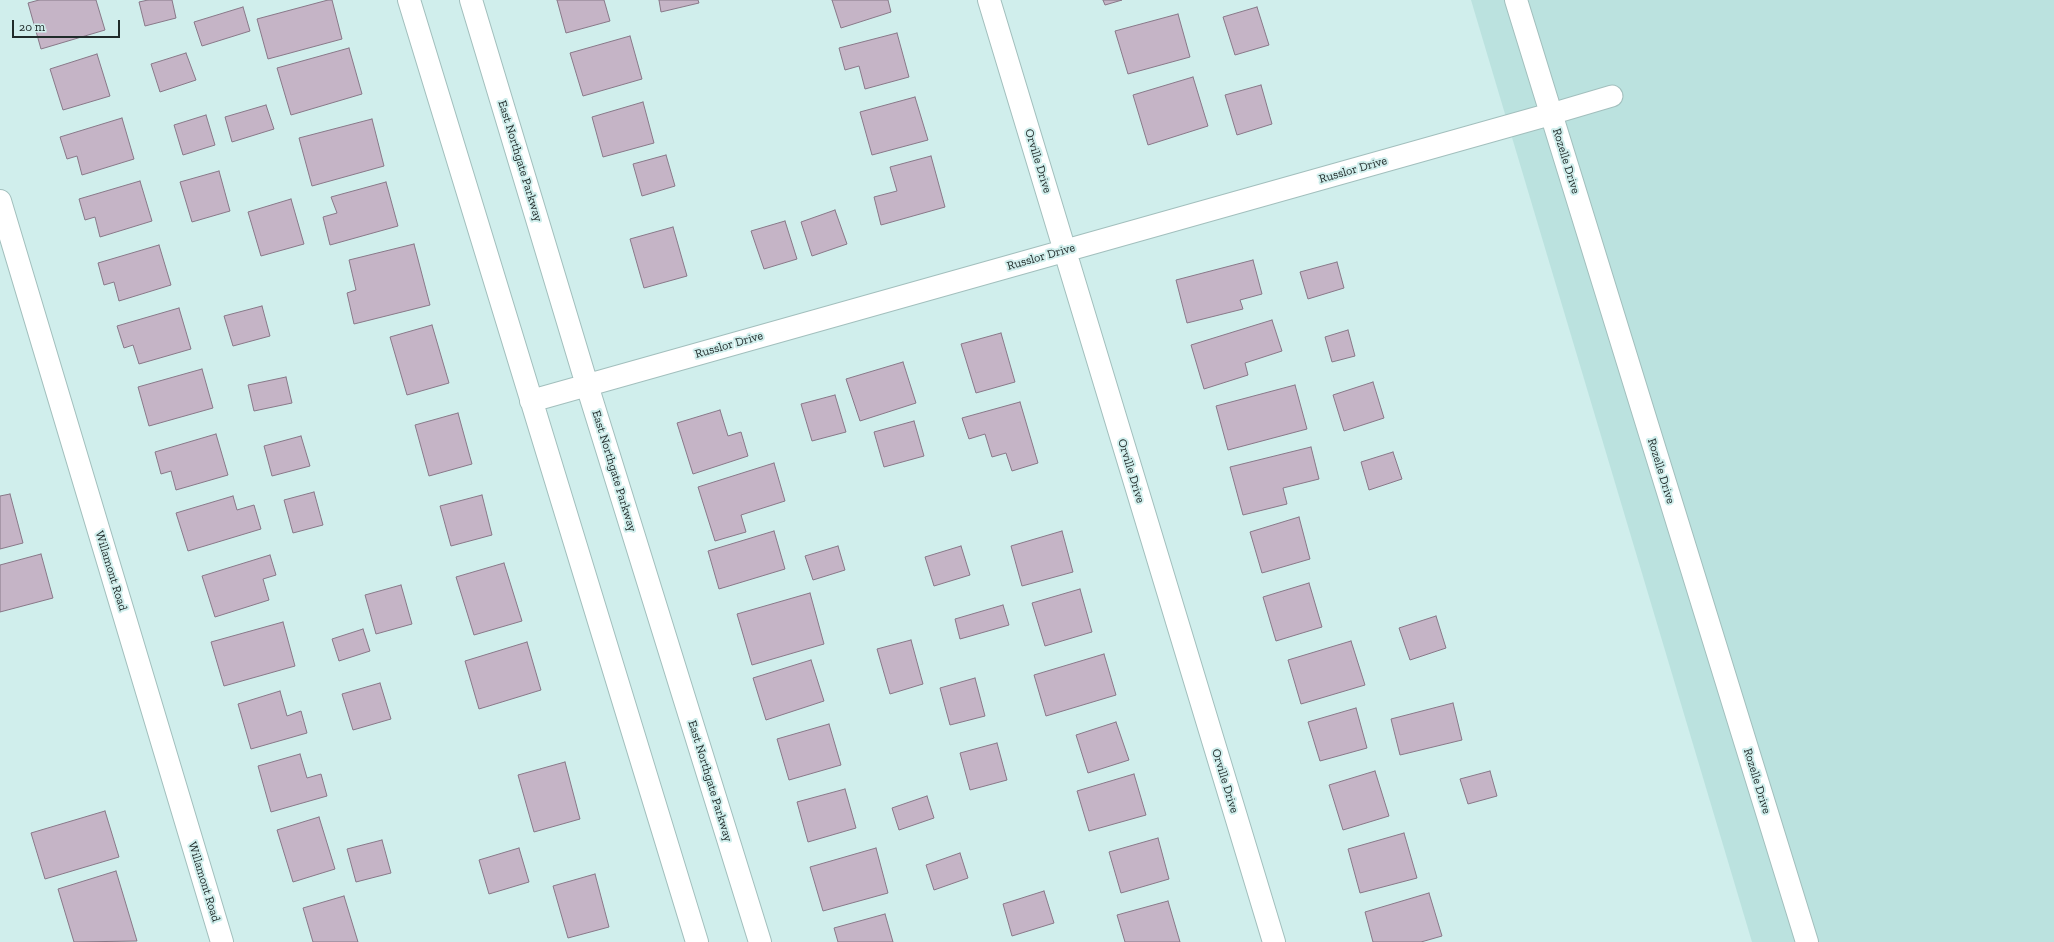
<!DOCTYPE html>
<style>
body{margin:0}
#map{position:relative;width:2054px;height:942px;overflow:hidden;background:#d0eeec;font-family:"Zilla Slab",serif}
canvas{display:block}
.scale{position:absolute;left:12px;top:20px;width:108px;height:18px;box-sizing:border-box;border:2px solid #202b2a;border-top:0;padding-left:5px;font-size:12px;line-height:14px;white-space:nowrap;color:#202b2a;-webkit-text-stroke:3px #d0eeec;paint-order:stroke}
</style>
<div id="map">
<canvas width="2054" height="942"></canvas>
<div class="scale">20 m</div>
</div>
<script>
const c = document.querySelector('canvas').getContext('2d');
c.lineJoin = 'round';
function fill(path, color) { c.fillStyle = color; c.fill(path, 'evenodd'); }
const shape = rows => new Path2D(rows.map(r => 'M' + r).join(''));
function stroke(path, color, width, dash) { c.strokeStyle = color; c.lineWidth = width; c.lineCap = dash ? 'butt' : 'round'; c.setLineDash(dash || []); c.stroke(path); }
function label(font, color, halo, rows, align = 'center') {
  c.font = font + ' "Zilla Slab",serif'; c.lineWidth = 4; c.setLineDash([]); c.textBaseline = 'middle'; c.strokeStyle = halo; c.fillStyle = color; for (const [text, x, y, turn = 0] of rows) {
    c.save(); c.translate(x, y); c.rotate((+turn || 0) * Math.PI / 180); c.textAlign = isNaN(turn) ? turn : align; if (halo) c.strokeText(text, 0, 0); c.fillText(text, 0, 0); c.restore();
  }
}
fill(shape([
 [1471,0,2054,0,2054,942,1752,942]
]), '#bbe2df');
const building = shape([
 [39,0,96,0,105,30,41,49,28,3,39,0],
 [148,0,172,0,176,18,145,26,139,2,148,0],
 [328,0,332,0,342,39,268,59,257,19,328,0],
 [557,0,604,0,610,21,566,33,557,0],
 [659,0,698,0,699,3,661,12,659,0],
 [832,0,888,0,891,12,841,28,832,0],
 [1103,0,1122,0,1105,5,1103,0],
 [243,7,250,31,202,46,194,22,243,7],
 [1257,7,1269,45,1235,55,1223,17,1257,7],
 [1178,14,1190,57,1128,74,1115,31,1178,14],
 [897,33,909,77,865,89,859,66,845,70,839,48,897,33],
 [630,36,642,79,583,96,570,53,630,36],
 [349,48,362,94,291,115,277,68,349,48],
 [186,53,196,80,160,92,151,64,186,53],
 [97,54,110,96,63,110,50,69,97,54],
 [1193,77,1208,126,1148,145,1133,95,1193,77],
 [1261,85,1272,124,1237,135,1225,95,1261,85],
 [915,97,928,140,872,155,860,112,915,97],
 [643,102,654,143,603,157,592,117,643,102],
 [266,105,274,129,232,142,225,117,266,105],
 [206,115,215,145,183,155,174,125,206,115],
 [122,118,134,159,82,175,77,156,67,159,60,137,122,118],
 [372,119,384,166,312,186,299,138,372,119],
 [666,155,675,186,642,196,633,164,666,155],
 [931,156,945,207,881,225,874,197,897,191,890,167,931,156],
 [219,171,230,211,192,222,180,182,219,171],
 [140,181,152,221,100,237,95,217,85,220,79,199,140,181],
 [386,182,398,226,330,245,323,217,337,213,331,197,386,182],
 [291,199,304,244,261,256,248,212,291,199],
 [835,210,847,244,812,256,801,222,835,210],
 [785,221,797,259,764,269,751,231,785,221],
 [673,227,687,276,644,288,630,239,673,227],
 [414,244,430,305,354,324,347,293,356,290,349,260,414,244],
 [159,245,171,285,119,301,114,282,104,285,98,263,159,245],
 [1253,260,1262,294,1240,300,1243,309,1187,323,1176,280,1253,260],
 [1337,262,1344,288,1308,299,1300,272,1337,262],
 [262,306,270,336,233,346,224,316,262,306],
 [179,308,191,349,139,364,133,345,124,348,117,326,179,308],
 [1272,320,1282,351,1245,363,1248,375,1204,389,1191,345,1272,320],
 [432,325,449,383,407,395,390,337,432,325],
 [1348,330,1355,356,1332,362,1325,337,1348,330],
 [1001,333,1015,382,976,393,961,344,1001,333],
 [903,362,916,403,860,421,846,379,903,362],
 [202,369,213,408,149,426,138,387,202,369],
 [286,377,292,403,254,411,248,385,286,377],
 [1373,382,1384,418,1344,431,1333,395,1373,382],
 [1295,385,1307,429,1228,450,1216,406,1295,385],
 [835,395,846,432,812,441,801,404,835,395],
 [1020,402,1038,463,1012,471,1006,453,992,457,985,434,969,439,962,418,1020,402],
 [720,410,728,436,741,432,748,456,693,474,677,423,720,410],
 [458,413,472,464,429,476,415,425,458,413],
 [914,421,924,456,884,467,874,432,914,421],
 [216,434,228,475,176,490,171,471,161,474,155,452,216,434],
 [301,436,310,466,272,476,264,446,301,436],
 [1311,447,1319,479,1283,488,1287,504,1243,515,1230,467,1311,447],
 [1393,452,1402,479,1369,490,1361,462,1393,452],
 [774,463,785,501,741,515,746,532,715,541,698,487,774,463],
 [314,492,323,525,293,533,284,500,314,492],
 [10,494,23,543,0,549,0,496,10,494],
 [482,495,492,535,451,546,440,506,482,495],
 [233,496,237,510,254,505,261,529,188,551,176,513,233,496],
 [1299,517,1310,559,1262,573,1250,532,1299,517],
 [774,531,785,569,719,589,708,551,774,531],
 [1062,531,1073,572,1022,586,1011,546,1062,531],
 [838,546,845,570,813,580,805,556,838,546],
 [961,546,970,575,934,586,925,557,961,546],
 [41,554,53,598,0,612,0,565,41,554],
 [270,555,276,575,263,579,269,600,215,617,202,576,270,555],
 [504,563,522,621,474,635,456,577,504,563],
 [1309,583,1322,627,1276,641,1263,597,1309,583],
 [401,585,412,624,376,634,365,595,401,585],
 [1080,589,1092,632,1045,646,1032,603,1080,589],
 [810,593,824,644,752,665,737,614,810,593],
 [1003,605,1009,625,960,639,955,619,1003,605],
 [1436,616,1446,648,1410,660,1399,628,1436,616],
 [283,622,295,666,224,686,211,642,283,622],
 [363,629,370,651,339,661,332,639,363,629],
 [911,640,923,684,890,694,877,649,911,640],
 [1351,641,1365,685,1301,704,1288,660,1351,641],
 [527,642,541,690,479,709,465,661,527,642],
 [1104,654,1116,695,1046,716,1034,675,1104,654],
 [811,660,824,701,766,720,753,678,811,660],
 [975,678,985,716,950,725,940,688,975,678],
 [380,683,391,719,353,730,342,694,380,683],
 [280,691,287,716,301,711,307,733,251,749,238,704,280,691],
 [1453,703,1462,740,1400,755,1391,719,1453,703],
 [1356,708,1367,748,1320,761,1308,722,1356,708],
 [1116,722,1129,760,1088,773,1076,735,1116,722],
 [829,724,841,765,789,780,777,739,829,724],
 [997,743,1007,780,970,790,960,753,997,743],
 [300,754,307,778,321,774,327,796,271,812,258,766,300,754],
 [565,762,580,819,534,832,518,775,565,762],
 [1375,771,1389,816,1343,830,1329,785,1375,771],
 [1490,771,1497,796,1468,804,1460,779,1490,771],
 [1134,774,1146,815,1089,831,1077,791,1134,774],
 [845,789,856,828,808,842,797,802,845,789],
 [927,796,934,818,899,830,892,808,927,796],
 [105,811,119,857,45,879,31,833,105,811],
 [319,817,335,869,293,882,277,830,319,817],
 [1404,833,1417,878,1360,893,1348,849,1404,833],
 [1158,838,1169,879,1121,893,1109,852,1158,838],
 [382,840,391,873,356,882,347,849,382,840],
 [519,848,529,882,489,894,479,860,519,848],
 [876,848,888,893,823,911,810,867,876,848],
 [960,853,968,878,934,890,926,865,960,853],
 [116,871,137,941,74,942,58,889,116,871],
 [595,874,609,927,568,938,553,886,595,874],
 [1044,891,1054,923,1012,936,1003,904,1044,891],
 [1429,893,1442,936,1421,942,1373,942,1365,912,1429,893],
 [344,896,358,942,313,942,303,908,344,896],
 [1168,901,1180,942,1125,942,1117,915,1168,901],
 [885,914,893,942,838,942,834,928,885,914]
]);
fill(building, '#c5b4c6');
stroke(building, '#887888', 1);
const service = shape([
 [1551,114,1612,96]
]);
const minor = shape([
 [409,0,697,942],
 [471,0,587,385,760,942],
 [989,0,1274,942],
 [1516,0,1807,942],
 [0,201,222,942],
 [531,401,1551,114]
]);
stroke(service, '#a2bfbd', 23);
stroke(minor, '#a2bfbd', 24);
stroke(service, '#fff', 21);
stroke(minor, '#fff', 22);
label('12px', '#202b2a', '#d0eeec', [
 ["East Northgate Parkway",520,161,73],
 ["Orville Drive",1038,161,73],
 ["Rozelle Drive",1566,161,73],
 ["Russlor Drive",1353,170,-16],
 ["Russlor Drive",1041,257,-16],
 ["Russlor Drive",729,345,-16],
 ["East Northgate Parkway",614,471,73],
 ["Orville Drive",1131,471,73],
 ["Rozelle Drive",1661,471,73],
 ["Willamont Road",111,571,73],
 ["East Northgate Parkway",710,781,73],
 ["Orville Drive",1225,781,73],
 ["Rozelle Drive",1757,781,73],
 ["Willamont Road",204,882,73]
]);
</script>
